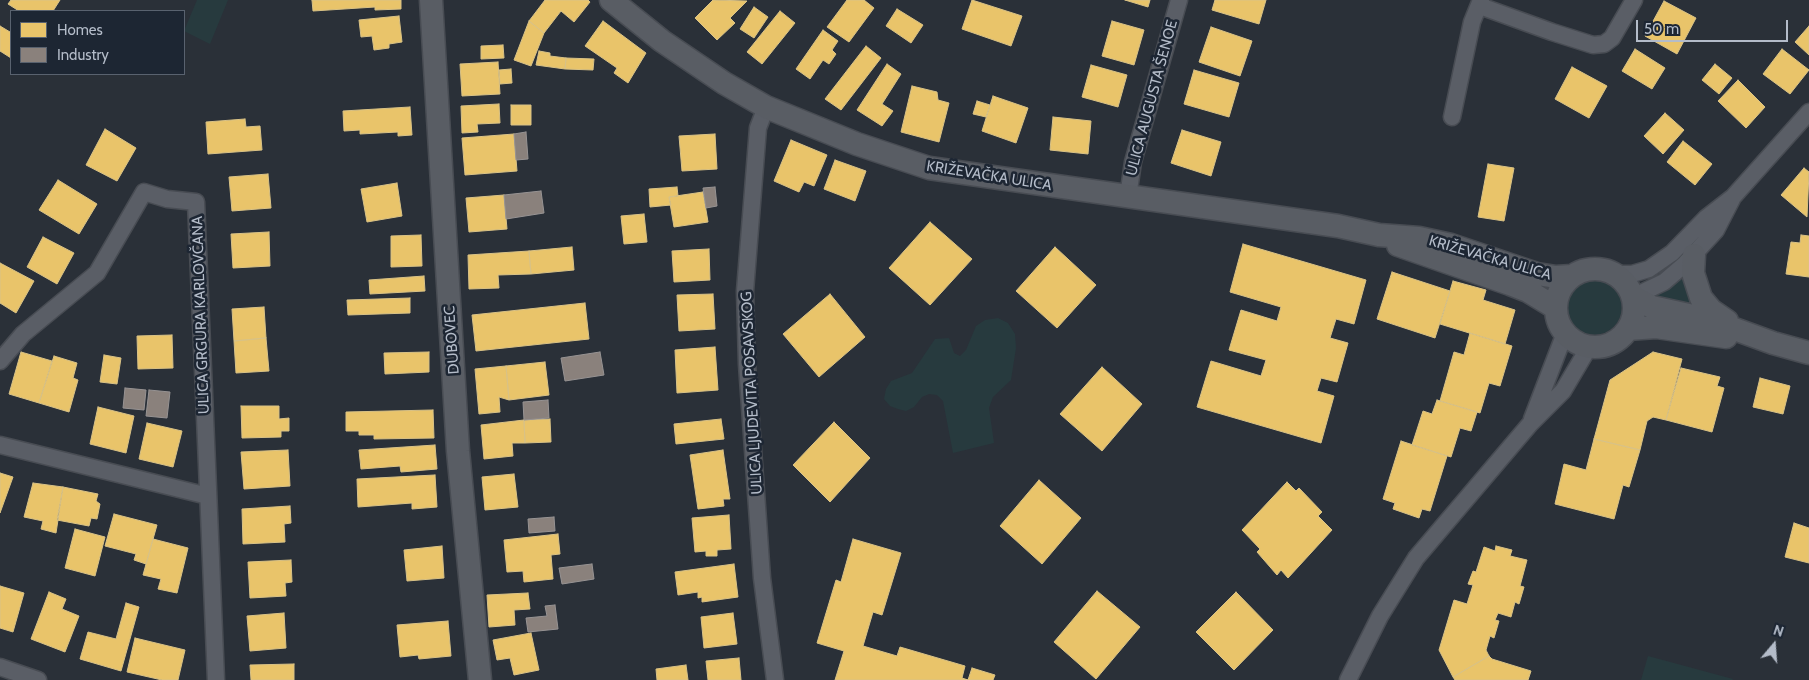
<!DOCTYPE html>
<meta charset="utf-8">
<style>
body{margin:0}
#map{position:relative;width:1809px;height:680px;overflow:hidden;background:#2a3038;font-family:Cabin,sans-serif}
canvas{display:block}
.legend{position:absolute;left:10px;top:10px;width:175px;height:65px;box-sizing:border-box;background:#1d2633;border:1px solid #59626f;margin:0;padding:6px 9px;list-style:none;font-size:15px;color:#b4bcc9}
.legend li{display:flex;align-items:center;gap:10px;height:25px}
.legend b{width:25px;border:1px solid #59626f}
.north{position:absolute;left:1749px;top:620px;width:50px;height:50px;-webkit-text-stroke:4px #1d2633;paint-order:stroke;rotate:18deg;font-size:14px;font-weight:700;line-height:20px;text-align:center;color:#b4bcc9}
.north::after{content:'';display:block;margin:auto;width:18px;height:22px;background:#b4bcc9;clip-path:polygon(50% 0,100% 100%,50% 72%,0 100%)}
.scale{position:absolute;left:1636px;top:20px;width:152px;height:22px;box-sizing:border-box;border:2px solid #b4bcc9;border-top:0;padding-left:6px;font-size:15px;line-height:18px;white-space:nowrap;color:#b4bcc9;-webkit-text-stroke:4px #1d2633;paint-order:stroke}
</style>
<div id="map">
<canvas width="1809" height="680"></canvas>
<ul class="legend">
<li><b style="height:14px;background:#e9c46a"></b>Homes</li>
<li><b style="height:14px;background:#8a817c"></b>Industry</li>
</ul>
<div class="north">N</div>
<div class="scale">50 m</div>
</div>
<script>
const c = document.querySelector('canvas').getContext('2d');
c.lineJoin = 'round';
function fill(path, color) { c.fillStyle = color; c.fill(path, 'evenodd'); }
const shape = rows => new Path2D(rows.map(r => 'M' + r).join(''));
function stroke(path, color, width, dash) { c.strokeStyle = color; c.lineWidth = width; c.lineCap = dash ? 'butt' : 'round'; c.setLineDash(dash || []); c.stroke(path); }
function label(font, color, halo, rows, align = 'center') {
  c.font = font + ' Cabin,sans-serif'; c.lineWidth = 5; c.setLineDash([]); c.textBaseline = 'middle'; c.strokeStyle = halo; c.fillStyle = color; for (const [text, x, y, turn = 0] of rows) {
    c.save(); c.translate(x, y); c.rotate((+turn || 0) * Math.PI / 180); c.textAlign = isNaN(turn) ? turn : align; if (halo) c.strokeText(text, 0, 0); c.fillText(text, 0, 0); c.restore();
  }
}
fill(shape([
 [197,0,228,0,210,44,184,31],
 [1684,274,1695,305,1654,298,1655,293],
 '1566 307a28 28 0 1 1 56 0a28 28 0 1 1-56 0Z',
 [998,318,1008,323,1015,334,1016,348,1011,380,993,397,989,408,994,443,953,453,943,401,937,395,929,394,922,397,914,407,906,411,898,409,890,406,884,399,886,389,891,381,912,373,935,339,949,338,954,353,960,356,966,350,976,326,985,320],
 [1648,656,1733,679,1732,680,1641,680]
]), '#273a3e');
const homes = shape([
 [11,0,60,0,53,11,19,11,8,4,11,0],
 [312,0,401,0,401,9,375,10,375,7,313,11,312,0],
 [545,0,588,0,590,2,574,22,561,11,544,33,529,21,545,0],
 [713,0,747,1,730,18,735,23,717,40,695,18,713,0],
 [847,0,864,0,874,8,849,42,827,27,847,0],
 [972,0,1022,16,1011,46,962,29,972,0],
 [1125,0,1150,0,1148,7,1125,0],
 [1215,0,1266,0,1259,24,1212,10,1215,0],
 [1664,1,1696,18,1677,54,1645,36,1664,1],
 [754,7,768,17,754,38,740,29,754,7],
 [897,9,923,25,911,43,886,26,897,9],
 [780,11,795,23,762,64,747,52,780,11],
 [399,16,402,42,389,44,389,48,374,50,372,36,361,37,359,20,399,16],
 [529,21,544,33,531,66,514,60,529,21],
 [603,21,646,53,628,83,614,73,617,68,585,46,603,21],
 [1112,21,1144,30,1134,65,1102,56,1112,21],
 [0,26,10,32,11,30,11,58,0,51,0,26],
 [1809,26,1809,55,1795,42,1809,26],
 [1211,27,1252,41,1240,76,1199,62,1211,27],
 [823,30,838,41,832,50,836,54,829,64,823,60,810,79,796,69,823,30],
 [503,45,504,58,481,59,481,46,503,45],
 [866,46,881,58,841,110,825,99,866,46],
 [1635,49,1665,68,1652,89,1622,71,1635,49],
 [1782,49,1809,70,1790,94,1763,74,1782,49],
 [539,51,550,53,550,56,566,58,565,69,536,65,539,51],
 [566,58,594,59,593,70,565,69,566,58],
 [498,62,500,94,462,96,460,64,498,62],
 [887,64,901,74,882,104,893,111,882,126,857,110,887,64],
 [1715,64,1732,78,1719,94,1702,80,1715,64],
 [1091,65,1127,75,1118,107,1082,97,1091,65],
 [1572,67,1607,86,1589,118,1555,99,1572,67],
 [511,69,512,83,500,84,499,70,511,69],
 [1194,70,1239,83,1229,117,1184,104,1194,70],
 [1738,80,1765,107,1746,128,1718,101,1738,80],
 [912,86,937,92,938,100,949,103,939,142,901,132,912,86],
 [993,96,1028,108,1016,143,982,131,993,96],
 [977,101,990,105,986,117,973,114,977,101],
 [499,104,500,123,477,124,478,132,462,133,461,106,499,104],
 [511,105,531,105,531,125,511,125,511,105],
 [410,107,412,135,398,136,398,132,360,134,360,130,344,131,343,111,410,107],
 [1665,113,1684,130,1663,154,1644,136,1665,113],
 [1053,117,1091,121,1088,154,1050,150,1053,117],
 [245,119,246,127,260,126,262,150,208,154,206,122,245,119],
 [105,129,136,148,117,181,86,165,105,129],
 [1182,130,1221,142,1211,176,1171,163,1182,130],
 [514,134,517,171,465,175,462,138,514,134],
 [715,134,717,169,682,171,679,136,715,134],
 [791,140,827,155,814,186,804,182,799,192,774,181,791,140],
 [1683,141,1712,164,1695,185,1667,162,1683,141],
 [835,160,866,171,855,201,824,189,835,160],
 [1488,164,1514,168,1504,221,1478,217,1488,164],
 [1804,168,1809,172,1807,217,1781,195,1804,168],
 [268,174,271,208,232,211,229,177,268,174],
 [58,180,97,204,79,234,39,210,58,180],
 [397,183,402,216,367,222,361,189,397,183],
 [677,187,678,196,669,197,671,205,650,207,649,189,677,187],
 [703,192,708,222,674,227,669,197,703,192],
 [504,195,507,229,469,232,466,198,504,195],
 [644,214,647,242,624,244,621,216,644,214],
 [930,222,972,259,930,305,889,268,930,222],
 [269,232,270,266,233,268,231,234,269,232],
 [421,235,422,266,391,267,391,236,421,235],
 [1801,235,1809,236,1809,277,1786,274,1791,242,1800,243,1801,235],
 [43,237,74,253,57,284,27,267,43,237],
 [1243,244,1366,280,1354,324,1336,319,1330,338,1348,343,1337,382,1321,378,1317,391,1334,396,1321,443,1197,407,1211,361,1261,376,1266,360,1229,350,1241,310,1277,321,1281,307,1230,292,1243,244],
 [572,247,574,270,531,274,529,251,572,247],
 [1055,247,1096,285,1057,328,1016,291,1055,247],
 [709,249,710,280,674,282,672,251,709,249],
 [529,251,531,274,498,275,499,288,469,289,468,255,529,251],
 [0,263,34,281,16,313,0,303,0,263],
 [1392,272,1450,291,1435,338,1377,319,1392,272],
 [424,276,425,291,370,294,369,280,424,276],
 [1453,281,1486,290,1483,300,1515,310,1505,344,1440,324,1453,281],
 [713,294,715,329,679,331,677,295,713,294],
 [830,294,865,337,819,377,783,334,830,294],
 [410,298,410,313,348,315,347,300,410,298],
 [585,303,589,339,476,351,472,315,585,303],
 [264,307,266,338,234,341,232,309,264,307],
 [1470,333,1512,346,1500,386,1489,383,1480,413,1440,401,1454,352,1464,355,1470,333],
 [172,335,173,368,138,369,137,336,172,335],
 [266,338,269,371,236,373,234,341,266,338],
 [715,347,718,390,677,393,675,350,715,347],
 [21,352,52,361,39,403,9,394,21,352],
 [429,352,429,372,385,374,384,353,429,352],
 [1653,352,1682,359,1666,420,1653,417,1647,421,1640,450,1594,439,1610,380,1653,352],
 [104,355,121,358,117,384,100,382,104,355],
 [54,356,77,363,73,378,78,380,69,412,39,403,54,356],
 [545,362,549,395,509,400,506,366,545,362],
 [506,366,509,400,499,397,500,412,479,414,475,369,506,366],
 [1102,367,1142,404,1102,451,1060,414,1102,367],
 [1681,368,1720,377,1717,386,1724,388,1712,432,1666,420,1681,368],
 [1760,378,1790,386,1783,414,1753,407,1760,378],
 [1437,400,1477,412,1471,431,1460,428,1451,457,1412,445,1423,411,1432,414,1437,400],
 [241,406,279,406,279,419,289,418,289,431,281,431,281,437,242,438,241,406],
 [98,407,134,416,126,453,90,444,98,407],
 [433,410,434,438,374,439,374,435,359,435,359,431,346,431,346,412,433,410],
 [550,419,551,442,525,443,524,420,550,419],
 [721,419,724,439,676,444,674,424,721,419],
 [524,420,525,443,512,443,513,456,484,459,481,425,524,420],
 [834,422,870,458,830,502,793,465,834,422],
 [147,423,182,431,173,467,139,459,147,423],
 [1594,439,1640,450,1629,487,1623,485,1614,519,1555,504,1564,464,1586,470,1594,439],
 [1401,441,1447,456,1430,511,1422,509,1419,518,1393,509,1395,503,1383,499,1401,441],
 [435,445,437,469,401,472,400,466,361,469,359,450,435,445],
 [288,450,290,486,244,489,241,452,288,450],
 [723,450,730,499,723,499,724,506,698,509,690,455,723,450],
 [0,473,13,477,0,513,0,473],
 [514,474,518,507,485,510,482,477,514,474],
 [435,475,437,507,412,509,412,503,358,507,357,479,435,475],
 [1039,480,1081,518,1042,564,1000,526,1039,480],
 [1287,482,1296,491,1299,488,1322,512,1318,516,1332,530,1288,578,1281,570,1277,575,1257,552,1260,549,1242,530,1287,482],
 [33,483,63,487,56,533,41,529,43,521,24,517,33,483],
 [63,487,98,494,96,501,100,504,97,519,91,518,89,526,57,520,63,487],
 [290,506,291,523,284,524,285,542,243,544,242,509,290,506],
 [114,514,157,525,146,564,134,560,136,554,105,546,114,514],
 [729,515,731,549,717,550,717,556,706,556,706,551,695,552,692,518,729,515],
 [1794,523,1809,528,1809,563,1785,557,1794,523],
 [75,529,105,537,95,576,65,568,75,529],
 [558,534,560,554,551,555,553,579,524,582,523,571,507,572,504,540,558,534],
 [153,539,188,548,177,593,158,589,161,579,143,575,153,539],
 [853,539,901,553,882,615,873,612,863,646,897,656,900,647,965,666,962,678,968,680,835,680,844,651,817,643,836,580,841,582,853,539],
 [442,546,444,578,407,581,404,550,442,546],
 [1496,546,1512,550,1510,556,1527,560,1520,586,1524,587,1519,604,1515,602,1511,617,1498,613,1495,620,1499,621,1494,638,1490,636,1486,650,1489,656,1453,677,1439,650,1454,600,1467,604,1473,585,1468,584,1473,571,1476,572,1484,547,1495,551,1496,546],
 [291,560,292,582,285,583,286,596,250,598,248,562,291,560],
 [734,564,738,597,702,602,702,597,698,598,698,592,678,595,675,572,734,564],
 [0,586,24,593,13,632,0,628,0,586],
 [1097,591,1140,627,1096,679,1054,642,1097,591],
 [49,592,66,599,62,609,79,616,65,652,31,639,49,592],
 [1236,592,1273,630,1234,670,1196,632,1236,592],
 [528,593,530,609,514,610,515,625,489,627,487,595,528,593],
 [126,603,139,607,121,671,80,659,88,632,116,639,126,603],
 [284,613,286,648,250,651,247,616,284,613],
 [733,613,737,644,704,648,701,617,733,613],
 [448,621,451,656,419,659,418,655,400,657,397,625,448,621],
 [531,633,539,670,514,675,510,658,497,660,493,640,531,633],
 [135,638,185,650,178,680,162,680,127,672,135,638],
 [1489,656,1492,659,1531,671,1528,680,1455,680,1453,677,1489,656],
 [739,658,741,680,708,680,706,661,739,658],
 [294,664,294,680,251,680,250,665,294,664],
 [686,665,688,680,657,680,656,669,686,665],
 [972,668,995,675,993,680,968,680,972,668]
]);
fill(homes, '#e9c46a');
stroke(homes, '#d9c286', 1);
const industry = shape([
 [526,132,528,159,516,160,514,134,526,132],
 [715,187,717,206,706,208,703,188,715,187],
 [541,191,544,213,506,219,504,195,541,191],
 [600,352,604,375,565,381,561,358,600,352],
 [125,388,146,390,144,410,123,408,125,388],
 [149,390,170,392,167,418,146,416,149,390],
 [548,400,549,418,524,420,523,402,548,400],
 [554,517,555,531,529,533,528,519,554,517],
 [592,564,594,579,562,584,559,568,592,564],
 [555,605,558,629,528,632,526,618,547,616,545,606,555,605]
]);
fill(industry, '#8a817c');
stroke(industry, '#979393', 1);
const minor = shape([
 [1480,6,1552,32,1593,45,1604,44,1612,38,1634,0],
 [766,107,758,128,745,291,747,364,762,578,775,680],
 [1452,117,1472,22,1481,0],
 [1128,197,1133,162,1179,0],
 [1616,274,1632,274,1649,269,1672,253,1706,218,1733,197,1809,112],
 [1633,297,1664,282,1685,264,1716,230,1732,199],
 [0,361,23,334,97,273,144,192,167,199,196,202,216,680],
 [1532,419,1565,333],
 [0,445,208,496],
 [0,667,38,680],
 [1348,680,1380,616,1416,558,1530,424,1563,391,1589,347]
]);
const secondary = shape([
 [431,0,458,451,480,680],
 [611,0,662,41,724,83,766,107,857,144,929,168,1338,226,1379,235,1419,238,1451,245,1537,274,1556,277,1572,276],
 [1398,245,1510,284,1528,291,1556,308],
 [1694,255,1693,273,1701,298,1711,310,1727,321],
 '1556 308a39 39 0 1 1 78 0a39 39 0 1 1-78 0Z',
 [1633,297,1652,307,1707,319,1773,343,1809,353],
 [1628,329,1656,327,1726,337]
]);
stroke(minor, '#484c53', 19);
stroke(secondary, '#484c53', 25);
stroke(minor, '#5a5e66', 16);
stroke(secondary, '#595d64', 22);
label('15px', '#b4bcc9', '#1d2633', [
 ["ULICA AUGUSTA ŠENOE",1152,98,-75],
 ["KRIŽEVAČKA ULICA",989,176,9],
 ["KRIŽEVAČKA ULICA",1490,258,16],
 ["ULICA GRGURA KARLOVČANA",201,315,-92],
 ["DUBOVEC",452,340,-94],
 ["ULICA LJUDEVITA POSAVSKOG",752,393,-93]
]);
</script>
